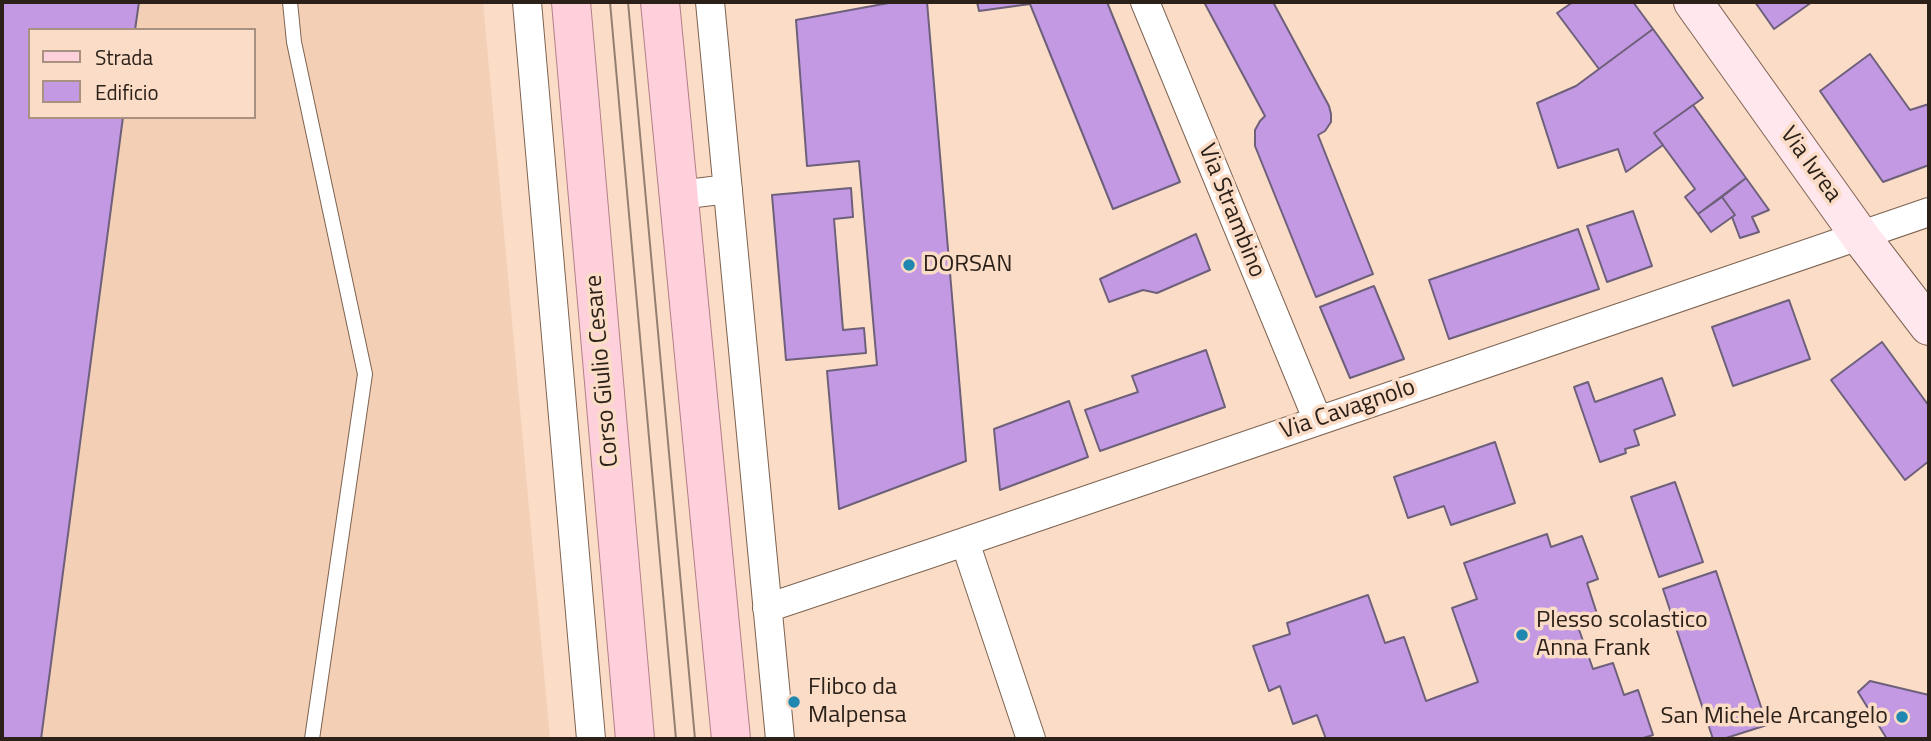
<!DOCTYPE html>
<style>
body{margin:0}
#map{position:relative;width:1931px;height:741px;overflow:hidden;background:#fadcc7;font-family:"Titillium Web",sans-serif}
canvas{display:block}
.frame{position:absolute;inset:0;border:4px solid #2c2119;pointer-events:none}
.legend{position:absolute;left:28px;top:28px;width:228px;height:91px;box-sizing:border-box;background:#fadcc7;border:2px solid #a89181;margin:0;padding:9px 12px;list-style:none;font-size:21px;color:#2c2119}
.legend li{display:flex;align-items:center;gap:14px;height:35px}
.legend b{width:35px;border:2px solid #a89181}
</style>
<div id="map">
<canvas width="1931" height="741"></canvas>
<div class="frame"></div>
<ul class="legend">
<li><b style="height:9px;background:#fed0db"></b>Strada</li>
<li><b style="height:19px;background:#c399e3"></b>Edificio</li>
</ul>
</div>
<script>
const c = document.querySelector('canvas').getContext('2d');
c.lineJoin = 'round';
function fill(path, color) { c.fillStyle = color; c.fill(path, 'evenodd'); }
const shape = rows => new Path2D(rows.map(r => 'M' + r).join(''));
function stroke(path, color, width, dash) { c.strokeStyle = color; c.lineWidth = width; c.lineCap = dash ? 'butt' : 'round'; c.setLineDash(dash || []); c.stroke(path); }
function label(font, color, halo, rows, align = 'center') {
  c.font = font + ' "Titillium Web",sans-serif'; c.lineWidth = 7; c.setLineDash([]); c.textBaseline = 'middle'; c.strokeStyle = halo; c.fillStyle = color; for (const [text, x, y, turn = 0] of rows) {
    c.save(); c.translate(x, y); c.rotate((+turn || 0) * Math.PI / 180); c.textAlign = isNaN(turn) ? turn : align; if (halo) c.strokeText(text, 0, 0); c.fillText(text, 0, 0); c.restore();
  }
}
fill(shape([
 [2,2,483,2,550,739,2,739],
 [30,30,254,30,254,117,30,117]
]), '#f3cfb6');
const building = shape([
 [2,2,139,2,135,30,30,30,30,117,123,117,41,739,2,739,2,2],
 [894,2,927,2,966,461,839,509,827,371,877,365,859,161,807,166,796,20,894,2],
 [977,2,1107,2,1180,182,1113,209,1030,4,979,11,977,2],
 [1204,2,1273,2,1329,106,1331,114,1331,122,1325,131,1318,135,1373,274,1316,297,1255,146,1255,130,1260,121,1265,116,1204,2],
 [1573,2,1633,2,1653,29,1599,69,1557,13,1573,2],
 [1755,2,1812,2,1774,29,1755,2],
 [1653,29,1703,98,1654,133,1663,145,1626,172,1618,149,1558,168,1537,103,1576,86,1653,29],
 [1870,54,1910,110,1929,104,1929,165,1883,182,1820,91,1870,54],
 [1693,105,1746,178,1698,214,1685,197,1695,189,1654,133,1693,105],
 [1746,178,1769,210,1752,217,1759,232,1740,238,1732,217,1735,215,1722,197,1746,178],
 [851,188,853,217,834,219,843,330,864,328,866,353,786,360,772,195,851,188],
 [1722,197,1735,215,1711,232,1698,214,1722,197],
 [1633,211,1652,266,1607,282,1587,226,1633,211],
 [1578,229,1599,289,1449,339,1429,280,1578,229],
 [1196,234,1210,270,1157,293,1143,290,1109,302,1100,279,1196,234],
 [1374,286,1404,359,1350,378,1320,307,1374,286],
 [1789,300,1810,359,1733,386,1712,327,1789,300],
 [1882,342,1929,406,1929,461,1905,480,1831,380,1882,342],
 [1206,350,1225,407,1100,451,1085,410,1138,392,1132,376,1206,350],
 [1662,378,1675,415,1634,430,1639,445,1625,449,1626,453,1600,462,1574,387,1588,382,1595,402,1662,378],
 [1069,401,1088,457,1000,490,994,429,1069,401],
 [1495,442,1515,503,1451,525,1444,506,1408,518,1394,477,1495,442],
 [1675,482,1703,562,1659,577,1631,497,1675,482],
 [1547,534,1551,547,1582,536,1598,579,1587,583,1598,617,1577,624,1593,669,1613,663,1624,695,1638,690,1653,735,1640,739,1326,739,1317,715,1293,724,1280,686,1269,691,1253,646,1290,634,1287,623,1368,595,1385,643,1404,637,1426,701,1478,682,1452,608,1477,599,1464,563,1547,534],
 [1716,571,1767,725,1723,739,1713,739,1663,589,1716,571],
 [1870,681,1929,695,1929,739,1887,739,1858,692,1870,681]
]);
fill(building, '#c399e3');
stroke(building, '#6e607a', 2);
const lane = shape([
 [290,2,294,42,365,374,312,739]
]);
const street = shape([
 [527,2,591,739],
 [710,2,780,739],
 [1145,2,1318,421],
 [679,195,728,189],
 [965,542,1031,739],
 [767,608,932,553,1929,212]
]);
const secondary = shape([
 [1693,2,1860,236,1929,326]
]);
const primary = shape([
 [571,2,635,739],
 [660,2,731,739]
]);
stroke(lane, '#7d6351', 16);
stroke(street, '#7d6351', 30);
stroke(secondary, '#7d6351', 40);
stroke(primary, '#b47e88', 40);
stroke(lane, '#fff', 14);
stroke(street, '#fff', 28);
stroke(secondary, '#ffe7ed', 38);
stroke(primary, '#fed0db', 38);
stroke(shape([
 [610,2,676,739],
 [628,2,695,739]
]), '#937f70', 2);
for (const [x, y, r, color] of [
 [909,265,7,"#2088b0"],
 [1522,635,7,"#2088b0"],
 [794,702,7,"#2088b0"],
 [1902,717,7,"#2088b0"]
]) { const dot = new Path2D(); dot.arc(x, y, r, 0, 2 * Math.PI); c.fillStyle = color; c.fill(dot); stroke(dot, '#fadcc7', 2.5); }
label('24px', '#2c2119', '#fadcc7', [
 ["Via Ivrea",1810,165,54],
 ["Via Strambino",1231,211,68],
 ["Corso Giulio Cesare",603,371,-95],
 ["Via Cavagnolo",1348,410,-19]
]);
label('24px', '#2c2119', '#fadcc7', [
 ["DORSAN",923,265],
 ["Plesso scolastico",1536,621],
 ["Anna Frank",1536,649],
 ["Flibco da",808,688],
 ["Malpensa",808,716],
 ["San Michele Arcangelo",1888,717,"right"]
], 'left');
</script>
